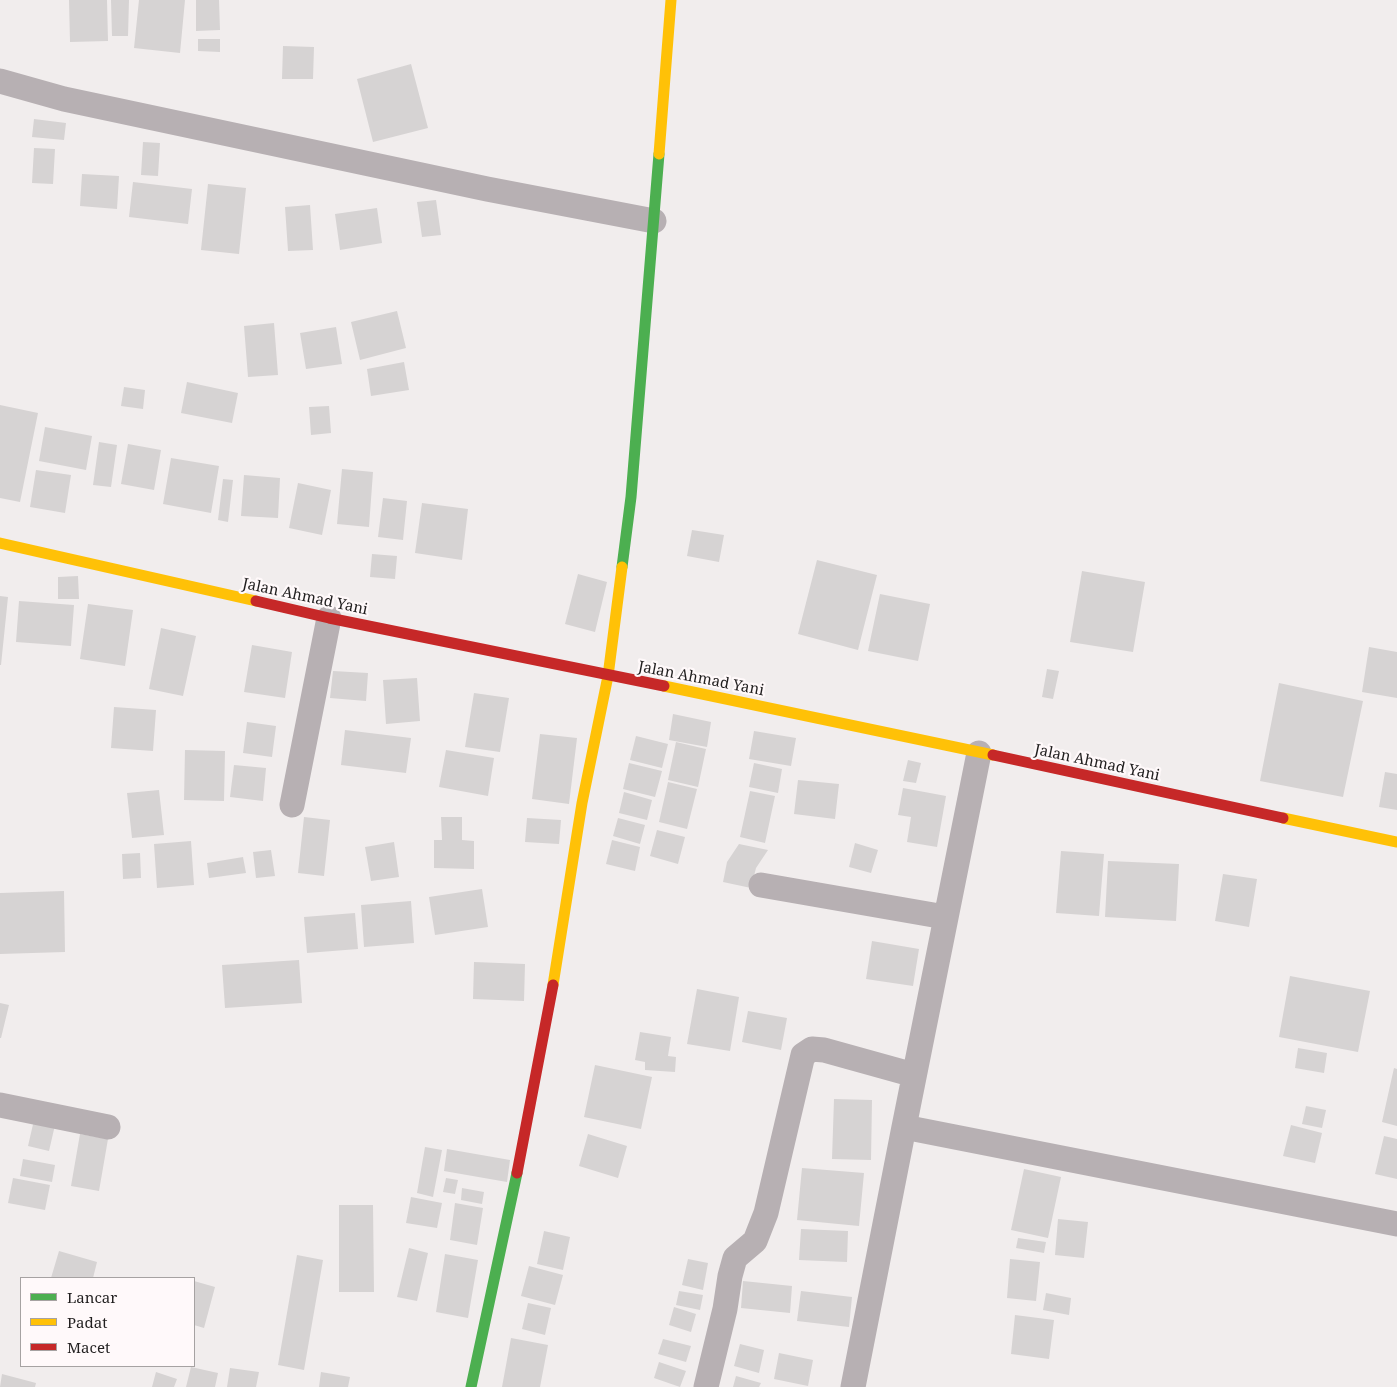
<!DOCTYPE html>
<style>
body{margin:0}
#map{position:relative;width:1397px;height:1387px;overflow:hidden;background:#f1eded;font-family:"Noto Serif",serif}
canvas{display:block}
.legend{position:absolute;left:20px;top:1277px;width:175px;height:90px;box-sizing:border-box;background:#fff9fa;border:1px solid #a6a2a2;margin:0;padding:6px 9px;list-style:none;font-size:15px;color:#211f1f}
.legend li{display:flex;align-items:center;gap:10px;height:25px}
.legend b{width:25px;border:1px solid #a6a2a2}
</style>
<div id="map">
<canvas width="1397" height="1387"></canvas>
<ul class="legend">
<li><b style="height:6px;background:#4caf50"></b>Lancar</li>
<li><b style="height:6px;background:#ffc107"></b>Padat</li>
<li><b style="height:6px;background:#c62828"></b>Macet</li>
</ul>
</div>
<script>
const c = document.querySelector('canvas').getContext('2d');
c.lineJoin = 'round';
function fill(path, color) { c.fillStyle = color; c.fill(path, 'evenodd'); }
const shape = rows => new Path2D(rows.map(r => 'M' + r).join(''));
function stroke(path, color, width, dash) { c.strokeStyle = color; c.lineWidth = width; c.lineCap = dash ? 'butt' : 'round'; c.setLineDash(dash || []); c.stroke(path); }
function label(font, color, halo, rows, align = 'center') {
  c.font = font + ' "Noto Serif",serif'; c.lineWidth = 4.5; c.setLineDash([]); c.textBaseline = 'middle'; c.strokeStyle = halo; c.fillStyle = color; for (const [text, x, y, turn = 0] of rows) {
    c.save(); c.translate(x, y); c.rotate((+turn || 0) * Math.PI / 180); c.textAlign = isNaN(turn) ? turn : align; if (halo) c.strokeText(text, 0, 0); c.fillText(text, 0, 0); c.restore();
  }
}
fill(shape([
 [69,0,107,0,108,41,70,42],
 [111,0,129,0,128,36,112,36],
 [139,0,185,0,180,53,134,48],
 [196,0,219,0,220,30,196,31],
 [198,39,220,39,220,52,198,51],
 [283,46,314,47,313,79,282,79],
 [411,64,428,128,373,142,357,79],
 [34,119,66,123,64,140,32,137],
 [143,142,160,143,158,176,141,175],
 [34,148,55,149,53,184,32,183],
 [82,174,119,176,117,209,80,206],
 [133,182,192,189,188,224,129,217],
 [208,184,246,188,239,254,201,250],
 [436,200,441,235,422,237,417,202],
 [310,205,313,250,288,251,285,207],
 [377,208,382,243,340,250,335,214],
 [397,311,406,348,360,360,351,322],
 [274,323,278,375,248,377,244,326],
 [336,327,342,364,306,369,300,333],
 [404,362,409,390,371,396,367,369],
 [187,382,238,393,232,423,181,413],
 [124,387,145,390,143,409,121,406],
 [0,405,38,413,20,502,0,498],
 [329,406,331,433,311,435,309,407],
 [45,427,92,436,86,470,39,461],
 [99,442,117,445,111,487,93,485],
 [128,444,161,450,154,490,121,484],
 [171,458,219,466,211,513,163,504],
 [342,469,373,472,369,527,337,524],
 [36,470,71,475,65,513,30,507],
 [244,475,280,478,278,518,241,516],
 [223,479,233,480,228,522,218,520],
 [298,483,331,490,322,535,289,528],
 [383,498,407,501,403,540,378,537],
 [422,503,468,509,462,560,415,553],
 [692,530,724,535,719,562,687,556],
 [372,554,397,556,395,579,370,577],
 [817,560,877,575,858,650,798,634],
 [1082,571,1145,582,1133,652,1070,642],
 [578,574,607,582,595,632,565,624],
 [78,576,79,599,58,599,58,577],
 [880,594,930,604,918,661,868,651],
 [0,596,8,597,1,665,0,665],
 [19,601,74,605,71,646,16,642],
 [88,604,133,610,125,666,80,659],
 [161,628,196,636,183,696,149,689],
 [252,645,292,652,285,698,244,692],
 [1369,647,1397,652,1397,698,1362,692],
 [1047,669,1059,671,1053,699,1042,697],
 [333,671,368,673,366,701,330,698],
 [417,678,420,721,386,724,383,680],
 [1279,683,1363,701,1343,797,1260,781],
 [474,693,509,698,500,752,465,747],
 [114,707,156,710,153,751,111,748],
 [673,714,711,722,707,747,669,740],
 [247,722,276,726,272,757,243,753],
 [345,730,411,738,406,773,341,765],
 [754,731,796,738,791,766,749,759],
 [540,734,577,738,569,804,532,799],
 [636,736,668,744,662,768,630,760],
 [676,742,706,749,698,787,668,780],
 [185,750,225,751,224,801,184,800],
 [446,750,494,758,488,796,439,787],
 [908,760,921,763,916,783,903,781],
 [629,763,662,771,655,797,623,789],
 [754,763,782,769,778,793,749,787],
 [234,765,266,768,263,801,230,797],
 [1385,772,1397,774,1397,810,1379,807],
 [798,780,839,784,835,819,794,814],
 [668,782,697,789,687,829,659,822],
 [903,788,946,796,937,847,907,842,911,817,898,815],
 [159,790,164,835,132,838,127,793],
 [750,791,775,796,765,843,740,837],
 [624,792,652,800,647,820,619,813],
 [304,817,330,820,324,876,298,873],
 [441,817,462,817,462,840,474,841,474,869,434,868,434,840,442,840],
 [527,818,561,820,559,844,525,842],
 [618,818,645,825,640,844,613,836],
 [657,830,685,837,678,864,650,856],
 [612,840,640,847,635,871,606,864],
 [191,841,194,885,157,888,154,844],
 [394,842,399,877,371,881,365,847],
 [855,843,878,850,871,873,849,867],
 [739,844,768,850,756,868,751,888,723,882,727,862],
 [271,850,275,876,256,878,253,852],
 [1061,851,1104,854,1099,916,1056,913],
 [140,853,141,878,123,879,122,854],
 [243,857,246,873,209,878,207,863],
 [1108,861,1179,864,1176,921,1105,917],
 [1223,874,1257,879,1249,927,1215,921],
 [482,889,488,927,435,935,429,897],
 [64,891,65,952,0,954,0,893],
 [411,901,414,943,364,947,361,905],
 [355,913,358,949,307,953,304,917],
 [872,941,919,949,913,986,866,979],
 [299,960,302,1003,225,1008,222,965],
 [474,962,525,964,524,1001,473,999],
 [1290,976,1370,991,1358,1052,1279,1037],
 [697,989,739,997,730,1051,687,1044],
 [0,1003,9,1005,1,1038,0,1038],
 [748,1011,787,1018,781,1050,742,1042],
 [640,1032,671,1037,668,1056,676,1057,675,1072,645,1070,645,1062,635,1060],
 [1298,1048,1327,1053,1324,1073,1295,1068],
 [595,1065,652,1077,641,1129,584,1117],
 [1394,1068,1397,1069,1397,1126,1382,1122],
 [834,1099,872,1100,871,1160,832,1159],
 [1306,1106,1326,1110,1322,1128,1302,1124],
 [34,1120,55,1125,49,1151,28,1146],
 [1291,1125,1322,1133,1315,1163,1283,1156],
 [80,1134,108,1139,99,1191,71,1186],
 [588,1134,627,1146,618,1178,579,1166],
 [1384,1136,1397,1139,1397,1179,1375,1174],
 [425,1147,442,1150,433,1197,417,1193],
 [447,1149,510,1160,507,1182,444,1171],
 [23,1159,55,1165,52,1182,20,1176],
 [802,1168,864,1173,859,1226,797,1220],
 [1024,1169,1061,1177,1048,1238,1011,1230],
 [13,1178,50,1185,45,1210,8,1203],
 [446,1178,458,1180,455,1194,443,1192],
 [462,1188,484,1192,482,1204,461,1200],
 [411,1197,442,1203,437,1228,406,1223],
 [455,1203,483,1208,477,1245,450,1240],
 [339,1205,373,1205,374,1292,339,1292],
 [1058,1219,1088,1222,1084,1258,1055,1255],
 [801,1229,848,1231,847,1262,799,1260],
 [544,1231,570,1237,563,1270,537,1264],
 [1018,1238,1046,1242,1044,1253,1016,1248],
 [409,1248,428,1253,417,1301,397,1297],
 [59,1251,97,1262,93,1278,51,1278],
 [445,1254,478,1260,468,1318,436,1312],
 [297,1255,323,1260,304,1370,278,1365],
 [688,1259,708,1263,703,1290,682,1285],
 [1010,1259,1040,1262,1036,1301,1007,1298],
 [529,1266,563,1275,555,1305,521,1296],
 [194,1281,215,1287,204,1328,194,1325],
 [743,1281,792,1286,790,1313,741,1308],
 [679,1291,703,1295,700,1310,676,1305],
 [801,1291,852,1297,849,1327,797,1321],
 [1046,1293,1071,1298,1069,1315,1043,1310],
 [528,1303,551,1308,545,1335,522,1329],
 [674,1307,696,1314,691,1332,669,1325],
 [1015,1315,1054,1320,1049,1359,1011,1354],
 [511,1338,548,1345,540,1387,502,1387],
 [663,1339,691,1346,686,1362,658,1354],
 [740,1344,764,1350,759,1373,734,1366],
 [779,1353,813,1360,808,1386,774,1379],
 [659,1362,686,1371,680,1387,654,1378],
 [191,1367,218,1373,215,1387,186,1387],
 [230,1368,259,1372,256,1387,227,1387],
 [156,1372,177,1379,174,1387,152,1387],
 [321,1372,350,1377,348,1387,319,1387],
 [2,1374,36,1383,35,1387,0,1387],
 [736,1376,761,1383,759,1387,733,1387]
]), '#d6d3d3');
stroke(shape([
 [0,81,64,99,487,189,654,221],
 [292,805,329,618],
 [761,885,945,917],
 [0,1105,108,1127],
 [904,1127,979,753],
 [706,1387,725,1309,730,1276,735,1258,755,1241,766,1213,803,1055,812,1049,824,1050,914,1075],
 [853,1387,904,1127,1397,1224]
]), '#b7b0b3', 25);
stroke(shape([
 [622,567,631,497,659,154],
 [471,1387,517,1173]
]), '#4caf50', 11);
stroke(shape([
 [659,154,671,0],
 [0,543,256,601],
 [664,686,993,755],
 [1283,818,1397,842],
 [553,985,582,803,608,676,622,567]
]), '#ffc107', 11);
stroke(shape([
 [256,601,329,618,664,686],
 [993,755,1283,818],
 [517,1173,553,985]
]), '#c62828', 11);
label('15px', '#211f1f', '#fff9fa', [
 ["Jalan Ahmad Yani",305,597,12],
 ["Jalan Ahmad Yani",701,679,11],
 ["Jalan Ahmad Yani",1097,763,12]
]);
</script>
